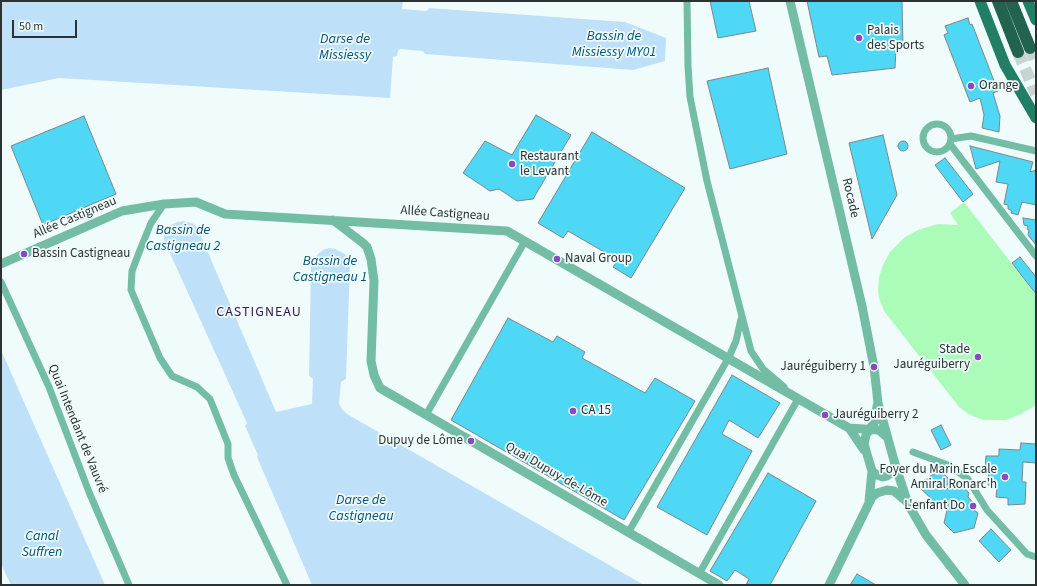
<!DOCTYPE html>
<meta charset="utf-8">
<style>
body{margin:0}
#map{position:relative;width:1037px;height:586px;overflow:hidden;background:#f0fcfc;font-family:"Source Sans 3",sans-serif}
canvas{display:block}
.frame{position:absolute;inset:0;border:2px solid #2c3131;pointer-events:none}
.scale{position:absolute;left:12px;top:20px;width:65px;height:18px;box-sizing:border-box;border:2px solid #2c3131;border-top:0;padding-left:5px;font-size:12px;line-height:14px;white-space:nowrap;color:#2c3131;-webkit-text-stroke:3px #f0fcfc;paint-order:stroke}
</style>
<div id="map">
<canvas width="1037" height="586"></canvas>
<div class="frame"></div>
<div class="scale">50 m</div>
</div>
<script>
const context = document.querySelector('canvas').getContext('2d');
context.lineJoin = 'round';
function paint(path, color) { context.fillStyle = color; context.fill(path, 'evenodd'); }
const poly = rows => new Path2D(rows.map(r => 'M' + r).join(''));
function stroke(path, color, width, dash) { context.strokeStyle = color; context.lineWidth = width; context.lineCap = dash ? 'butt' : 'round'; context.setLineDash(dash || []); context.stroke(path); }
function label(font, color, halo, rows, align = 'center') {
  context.font = font + ' "Source Sans 3",sans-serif'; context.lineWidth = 3.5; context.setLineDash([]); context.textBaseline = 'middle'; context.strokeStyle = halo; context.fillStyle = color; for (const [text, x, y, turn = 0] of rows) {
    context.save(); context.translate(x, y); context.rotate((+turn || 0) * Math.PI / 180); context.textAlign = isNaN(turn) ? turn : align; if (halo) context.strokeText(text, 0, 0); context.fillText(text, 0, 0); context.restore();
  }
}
paint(poly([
 [964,202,1036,295,1036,405,1021,414,1006,420,984,420,970,415,959,407,884,311,879,298,878,290,879,277,883,265,890,252,905,237,918,230,938,224,958,225,950,213]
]), '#abfcb8');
paint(poly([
 [1,1,403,1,402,9,427,11,429,8,625,22,666,38,665,61,633,70,425,54,423,51,400,49,398,51,397,56,393,57,390,98,59,78,1,90],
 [184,221,194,224,198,229,276,412,312,404,313,379,309,376,311,266,313,260,318,254,323,250,329,248,335,249,345,254,349,260,350,265,346,379,341,382,339,404,342,409,347,414,644,585,312,585,257,457,258,455,245,426,247,423,164,240,164,235,171,225,177,222],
 [1,350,105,585,11,585,1,564]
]), '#bee1f9');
const building = poly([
 [710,1,749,1,756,31,718,38,710,1],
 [807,1,902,1,903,47,896,48,895,68,832,75,827,56,819,57,807,1],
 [968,18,970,25,972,24,998,91,993,93,1000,116,999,132,982,128,984,115,980,98,970,102,944,35,948,33,945,26,968,18],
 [768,68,787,154,730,169,707,81,768,68],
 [536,115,571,135,533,199,517,201,499,189,490,191,463,173,485,141,512,155,536,115],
 [84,116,116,194,43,225,11,146,84,116],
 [592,132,685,188,631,278,613,267,618,260,568,231,563,238,538,223,592,132],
 [883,135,897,195,872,239,849,143,883,135],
 '898 146a5 5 0 1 1 10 0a5 5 0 1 1-10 0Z',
 [970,146,1033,162,1030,172,1036,170,1036,205,1022,202,1018,215,1011,213,1012,211,1008,209,1008,205,1004,204,1008,184,996,182,1000,161,976,169,970,146],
 [945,158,973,194,963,202,935,165,945,158],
 [1023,218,1036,220,1036,245,1028,235,1029,230,1027,229,1028,226,1024,225,1023,218],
 [1020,257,1036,277,1036,294,1012,263,1020,257],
 [508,318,553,342,557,336,585,352,582,358,645,393,655,378,695,401,624,520,451,420,508,318],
 [732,375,780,403,758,438,729,420,722,434,752,451,707,535,657,507,732,375],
 [941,425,951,445,941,450,931,430,941,425],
 [1021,443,1036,444,1036,463,1023,462,1022,482,1026,482,1025,504,1008,505,1008,498,996,497,997,486,988,485,989,469,985,469,986,456,999,456,999,449,1020,450,1021,443],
 [942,472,949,479,946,489,962,485,969,493,968,497,975,505,974,510,978,513,974,528,954,533,944,523,949,501,937,504,920,488,922,481,930,478,931,475,942,472],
 [768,473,816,501,770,585,746,585,749,579,735,570,727,581,710,571,768,473],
 [991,529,1011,550,999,562,979,541,991,529],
 [857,574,876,585,850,585,857,574]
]);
paint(building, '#4fd8f6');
stroke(building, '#7c8688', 1);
stroke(poly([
 [1030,48,1036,64],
 [1018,52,1036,94]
]), '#c9d3d3', 12, [12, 6]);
stroke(poly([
 [687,1,688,66,690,97,707,181,751,351,763,369,784,387],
 '923 138a14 14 0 1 1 28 0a14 14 0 1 1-28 0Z',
 [951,139,971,136,1036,151],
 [950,144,1036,256],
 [164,204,151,223,140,250,132,271,131,290,160,358,172,376,197,387,210,399,228,444,228,458,234,475,287,585],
 [1,282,49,387,89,492,129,585],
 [426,415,525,241],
 [913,452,948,465,968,479,987,510,1027,554,1036,557],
 [628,533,729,357,736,341,741,319],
 [699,574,798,399,793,396]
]), '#74bda5', 7);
stroke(poly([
 [790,1,862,306,874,367,878,403,895,464,908,504,926,535,965,585],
 [333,220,363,243,367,247,371,259,374,281,371,361,374,375,380,388,719,585],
 [1,264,122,211,164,204,196,202,225,214,507,231,849,428,879,430,887,437],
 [849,428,864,450],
 [872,471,877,475,883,477,887,476,891,473,895,464],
 [869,501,872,471,864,444,866,435,875,421,877,406],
 [829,585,872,497,877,493,887,490,894,491,906,501]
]), '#74bda5', 9);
stroke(poly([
 [980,1,1005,65,1036,118],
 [1028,1,1036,20]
]), '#227e65', 11);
stroke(poly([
 [998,1,1018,52],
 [1011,1,1030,48]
]), '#226350', 12);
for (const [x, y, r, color] of [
 [859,38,4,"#864bc1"],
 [971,86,4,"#864bc1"],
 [512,164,4,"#864bc1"],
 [24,254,4,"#864bc1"],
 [557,259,4,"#864bc1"],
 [978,357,4,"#864bc1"],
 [874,367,4,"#864bc1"],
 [573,411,4,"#864bc1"],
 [825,415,4,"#864bc1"],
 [471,441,4,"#864bc1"],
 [1005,477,4,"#864bc1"],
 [973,506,4,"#864bc1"]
]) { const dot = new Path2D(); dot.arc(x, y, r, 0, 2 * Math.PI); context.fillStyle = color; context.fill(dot); stroke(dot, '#f0fcfc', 1.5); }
label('13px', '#2c3131', '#f0fcfc', [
 ["Palais",867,31],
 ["des Sports",867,46],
 ["Orange",979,86],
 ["Restaurant",520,157],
 ["le Levant",520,172],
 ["Bassin Castigneau",32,254],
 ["Naval Group",565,259],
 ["Stade",970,350,"right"],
 ["Jauréguiberry",970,365,"right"],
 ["Jauréguiberry 1",866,367,"right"],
 ["CA 15",581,411],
 ["Jauréguiberry 2",833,415],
 ["Dupuy de Lôme",463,441,"right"],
 ["Foyer du Marin Escale",997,470,"right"],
 ["Amiral Ronarc'h",997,485,"right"],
 ["L'enfant Do",965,506,"right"]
], 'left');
label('13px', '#2c3131', '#f0fcfc', [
 ["Rocade",850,198,77],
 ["Allée Castigneau",445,214,4],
 ["Allée Castigneau",75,218,-23],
 ["Quai Intendant de Vauvré",77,429,68],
 ["Quai Dupuy-de-Lôme",556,475,30]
]);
label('italic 14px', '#015378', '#f0fcfc', [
 ["Bassin de",614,37],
 ["Missiessy MY01",614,53],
 ["Darse de",345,40],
 ["Missiessy",345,56],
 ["Bassin de",183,231],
 ["Castigneau 2",183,247],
 ["Bassin de",330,262],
 ["Castigneau 1",330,278],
 ["Darse de",361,501],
 ["Castigneau",361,517],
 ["Canal",42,537],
 ["Suffren",42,553]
]);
context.letterSpacing = '1px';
label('14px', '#351851', '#f0fcfc', [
 ["CASTIGNEAU",259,313]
]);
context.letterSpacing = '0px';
</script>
